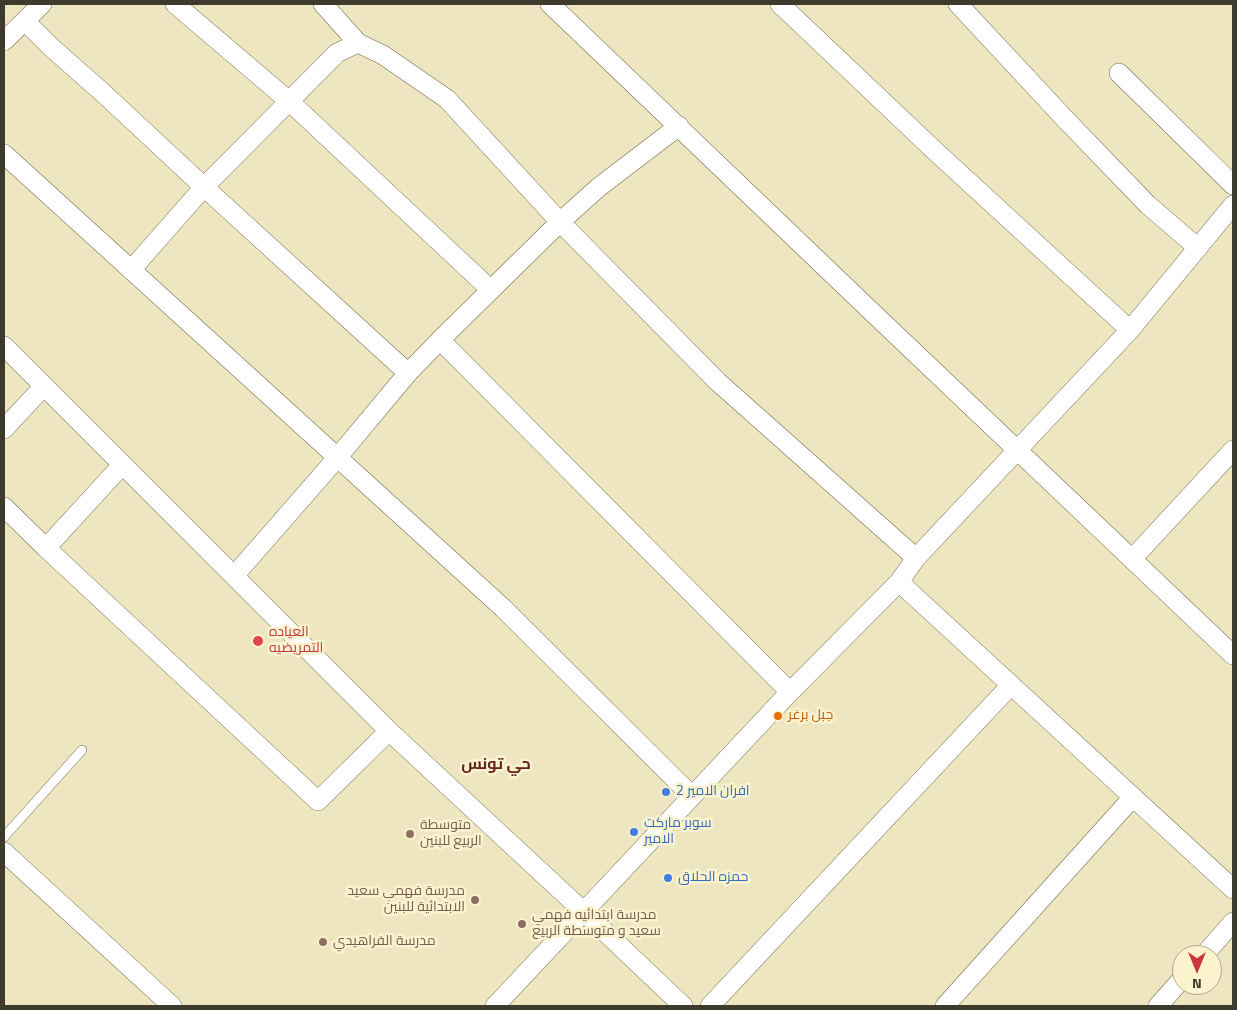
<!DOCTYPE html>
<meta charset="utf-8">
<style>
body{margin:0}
#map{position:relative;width:1237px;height:1010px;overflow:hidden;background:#ede6c1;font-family:"Titillium Web",sans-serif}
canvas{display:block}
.frame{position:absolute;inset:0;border:5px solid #3e3b2c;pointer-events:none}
.north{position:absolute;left:1172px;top:945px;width:50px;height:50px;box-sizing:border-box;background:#faf3ce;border:1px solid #afa98d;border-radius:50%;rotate:180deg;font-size:14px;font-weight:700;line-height:20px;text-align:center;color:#3e3b2c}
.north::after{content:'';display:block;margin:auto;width:18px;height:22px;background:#c8383c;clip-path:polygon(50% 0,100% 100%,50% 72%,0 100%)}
</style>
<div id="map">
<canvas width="1237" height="1010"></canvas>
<div class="frame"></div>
<div class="north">N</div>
</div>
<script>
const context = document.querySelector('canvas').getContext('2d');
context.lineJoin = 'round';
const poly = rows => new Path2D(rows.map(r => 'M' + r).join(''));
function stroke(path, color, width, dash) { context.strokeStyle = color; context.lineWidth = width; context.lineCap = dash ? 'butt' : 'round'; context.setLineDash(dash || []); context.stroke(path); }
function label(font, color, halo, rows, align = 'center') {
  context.font = font + ' "Titillium Web",Cairo,sans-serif'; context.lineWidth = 5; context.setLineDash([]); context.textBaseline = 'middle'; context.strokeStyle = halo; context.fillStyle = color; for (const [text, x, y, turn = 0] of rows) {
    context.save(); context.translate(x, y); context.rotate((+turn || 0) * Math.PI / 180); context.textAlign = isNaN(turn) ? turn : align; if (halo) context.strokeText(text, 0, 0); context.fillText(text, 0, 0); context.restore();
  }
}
const lane = poly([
 [4,837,82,750]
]);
const street = poly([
 [175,4,289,101,491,290],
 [323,4,358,43],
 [550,4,873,313,1233,655],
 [780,4,935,151,1130,330],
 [958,4,1066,120,1148,205,1198,248],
 [25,21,52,48,102,92,204,187,408,373],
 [4,41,42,4],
 [1119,73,1233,185],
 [4,154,503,608,692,796],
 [131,270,204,187,337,53,358,43,383,55,447,99,560,222,718,382,916,558],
 [440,340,790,692],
 [4,346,389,731,584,912,683,1006],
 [4,429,44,386],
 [4,507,46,548,318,801,389,731],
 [46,548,122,465],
 [1132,559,1233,450],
 [234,576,337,458,408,373,440,340,560,222,599,187,679,126],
 [899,582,1233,889],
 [4,852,172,1006],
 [1204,955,1233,922],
 [495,1006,790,692,899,582,916,558,1130,330,1233,205],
 [710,1006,1011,685],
 [945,1006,1133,797],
 [1158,1006,1182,979]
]);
stroke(lane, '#726b4a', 10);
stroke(street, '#726b4a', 20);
stroke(lane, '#fff', 9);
stroke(street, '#fff', 19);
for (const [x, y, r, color] of [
 [258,641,6,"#e0444e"],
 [778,716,5,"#e8710a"],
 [666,792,5,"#3f7fe0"],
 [634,832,5,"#3f7fe0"],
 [410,834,5,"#8d6e63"],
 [668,878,5,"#3f7fe0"],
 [475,900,5,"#8d6e63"],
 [522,924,5,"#8d6e63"],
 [323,942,5,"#8d6e63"]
]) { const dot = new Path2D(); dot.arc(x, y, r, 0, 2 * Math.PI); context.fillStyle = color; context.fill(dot); stroke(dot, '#faf3ce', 2); }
label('14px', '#be3a42', '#faf3ce', [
 ["العياده",269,633],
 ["التمريضيه",269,649]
], 'left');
label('14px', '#c56008', '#faf3ce', [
 ["جبل برغر",788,716]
], 'left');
label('14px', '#366cbe', '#faf3ce', [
 ["افران الامير 2",676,792],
 ["سوبر ماركت",644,824],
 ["الامير",644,840],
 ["حمزه الحلاق",678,878]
], 'left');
label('14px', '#785e54', '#faf3ce', [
 ["متوسطة",420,826],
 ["الربيع للبنين",420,842],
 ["مدرسة فهمي سعيد",465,892,"right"],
 ["الابتدائية للبنين",465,908,"right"],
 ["مدرسة ابتدائيه فهمي",532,916],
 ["سعيد و متوسطة الربيع",532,932],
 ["مدرسة الفراهيدي",333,942]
], 'left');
label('bold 16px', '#662121', '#faf3ce', [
 ["حي تونس",496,765]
]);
</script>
